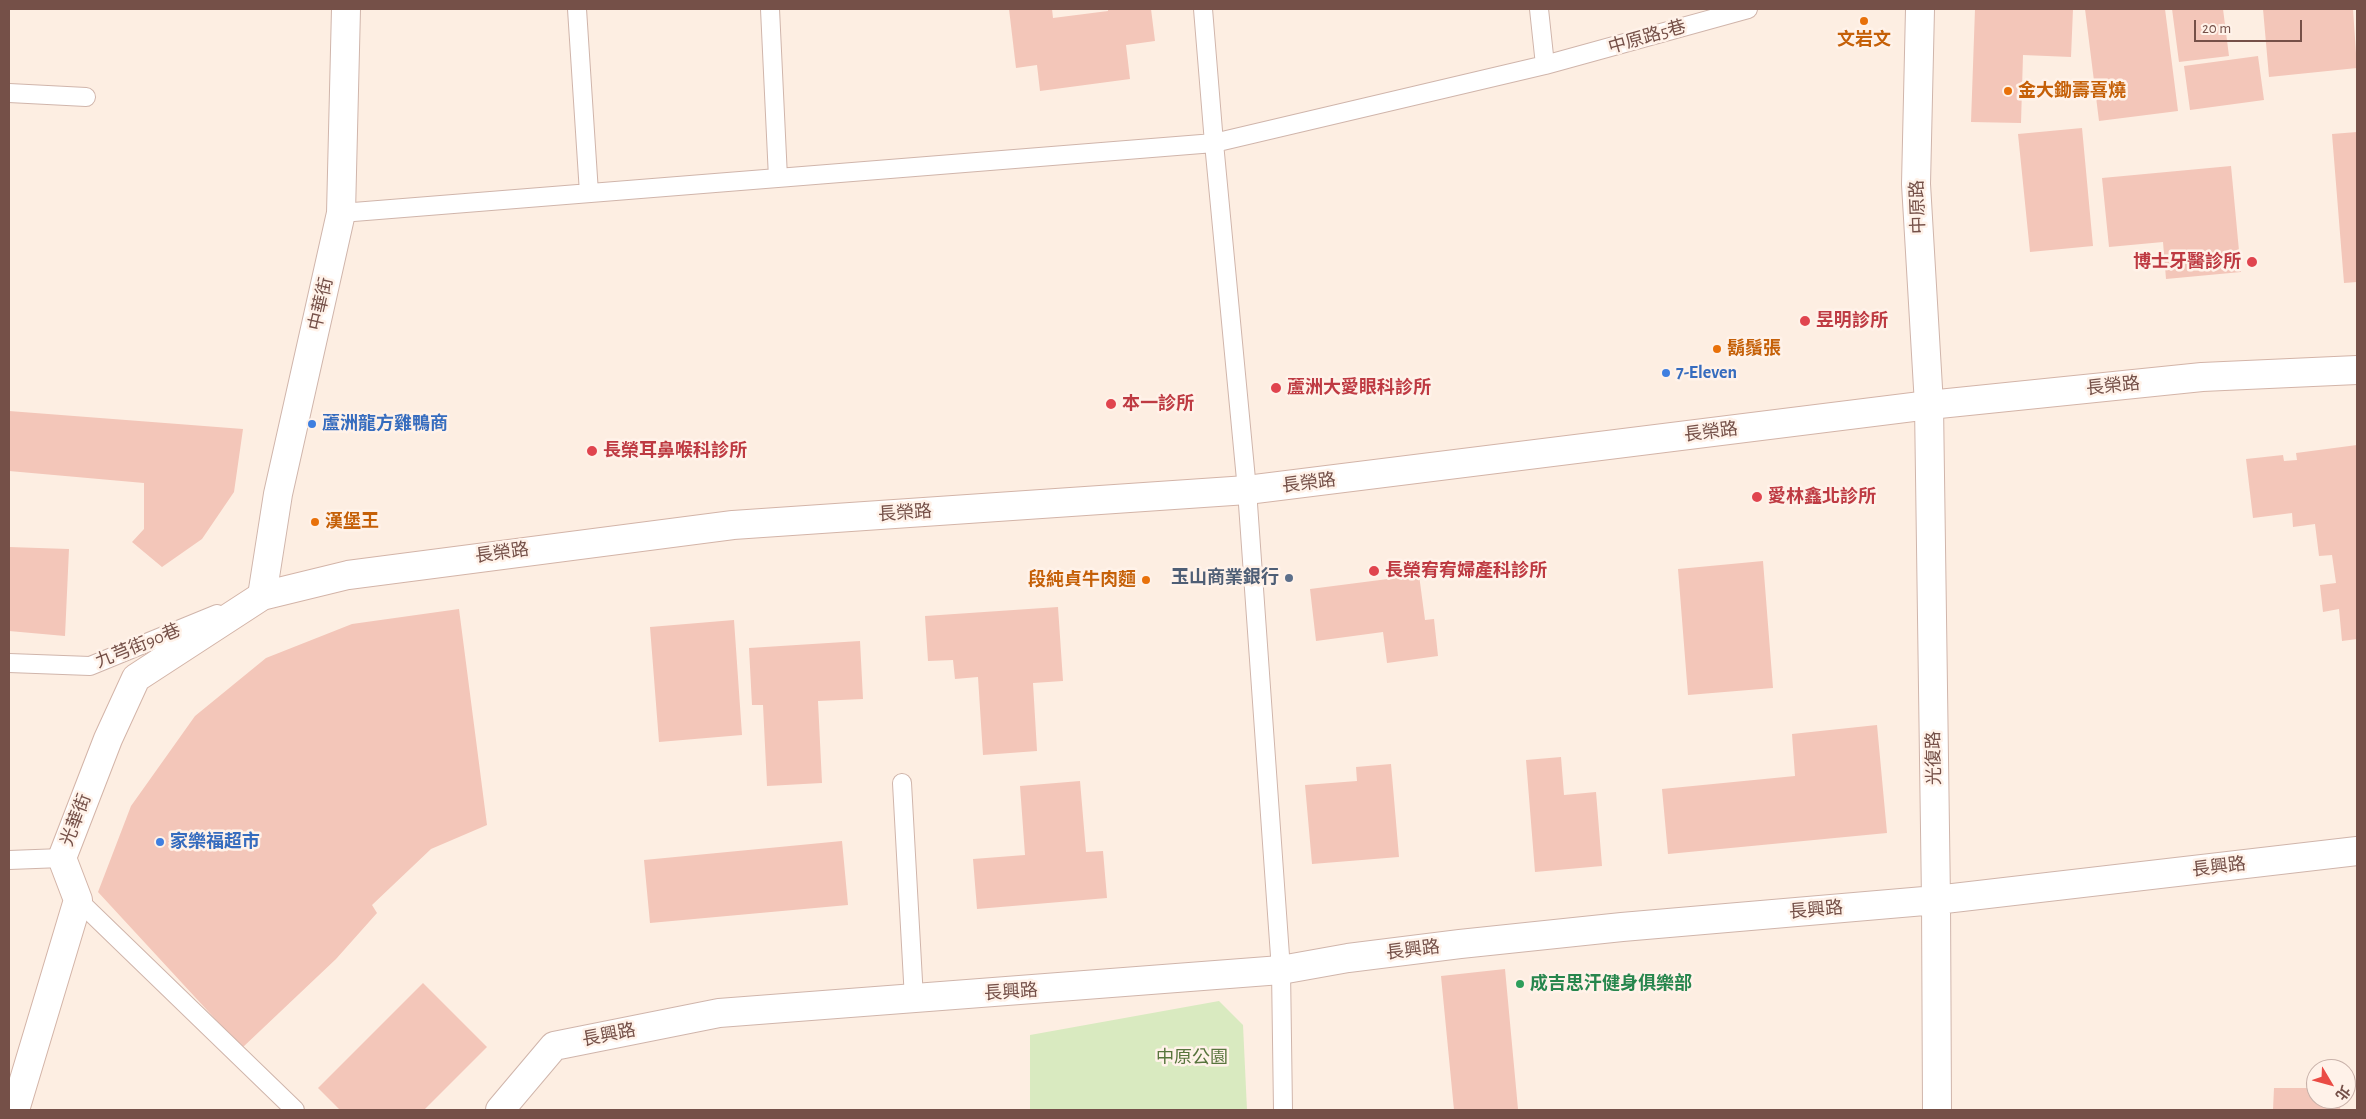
<!DOCTYPE html>
<meta charset="utf-8">
<style>
body{margin:0}
#map{position:relative;width:2366px;height:1119px;overflow:hidden;background:#fdeee2;font-family:"Alegreya Sans","Noto Sans TC",sans-serif}
canvas{display:block}
.frame{position:absolute;inset:0;border:10px solid #755048;pointer-events:none}
.north{position:absolute;left:2306px;top:1059px;width:50px;height:50px;box-sizing:border-box;background:#fff2e9;border:1px solid #c8b1a9;border-radius:50%;rotate:127deg;font-size:14px;font-weight:700;line-height:20px;text-align:center;color:#755048}
.north::after{content:'';display:block;margin:auto;width:18px;height:22px;background:#ea4b44;clip-path:polygon(50% 0,100% 100%,50% 72%,0 100%)}
.scale{position:absolute;left:2194px;top:20px;width:108px;height:22px;box-sizing:border-box;border:2px solid #755048;border-top:0;padding-left:6px;font-size:15px;line-height:18px;white-space:nowrap;color:#755048;-webkit-text-stroke:4px #fff2e9;paint-order:stroke}
</style>
<div id="map">
<canvas width="2366" height="1119"></canvas>
<div class="frame"></div>
<div class="north">北</div>
<div class="scale">20 m</div>
</div>
<script>
const context = document.querySelector('canvas').getContext('2d');
context.lineJoin = 'round';
function paint(path, color) { context.fillStyle = color; context.fill(path, 'evenodd'); }
const poly = rows => new Path2D(rows.map(r => 'M' + r).join(''));
function stroke(path, color, width, dash) { context.strokeStyle = color; context.lineWidth = width; context.lineCap = dash ? 'butt' : 'round'; context.setLineDash(dash || []); context.stroke(path); }
function label(font, color, halo, rows, align = 'center') {
  context.font = font + ' "Alegreya Sans","Noto Sans TC",sans-serif'; context.lineWidth = 5; context.setLineDash([]); context.textBaseline = 'middle'; context.strokeStyle = halo; context.fillStyle = color; for (const [text, x, y, turn = 0] of rows) {
    context.save(); context.translate(x, y); context.rotate((+turn || 0) * Math.PI / 180); context.textAlign = isNaN(turn) ? turn : align; if (halo) context.strokeText(text, 0, 0); context.fillText(text, 0, 0); context.restore();
  }
}
paint(poly([
 [1219,1001,1243,1025,1247,1110,1030,1110,1030,1035]
]), '#d9eac0');
paint(poly([
 [1009,9,1052,9,1053,18,1108,11,1108,9,1151,9,1155,41,1126,45,1130,79,1040,91,1037,65,1016,68],
 [1975,9,2073,9,2071,57,2023,55,2021,123,1971,122],
 [2085,9,2165,9,2178,111,2099,121],
 [2172,9,2223,9,2229,56,2179,62],
 [2263,9,2353,9,2357,68,2269,77],
 [2258,56,2264,100,2190,110,2184,66],
 [2082,128,2093,246,2030,252,2018,134],
 [2357,132,2357,282,2344,283,2332,134],
 [2231,166,2241,272,2166,279,2163,242,2109,247,2102,178],
 [9,411,243,429,234,492,202,539,162,567,132,542,144,529,144,483,9,471],
 [2357,445,2357,639,2342,641,2339,609,2323,612,2320,585,2336,583,2332,555,2319,556,2315,524,2293,527,2292,513,2253,518,2246,459,2283,455,2284,461,2297,460,2296,453],
 [9,547,69,549,65,636,9,631],
 [1763,561,1773,688,1688,695,1678,569],
 [1419,575,1425,620,1434,619,1438,656,1387,663,1383,632,1316,641,1310,589],
 [1058,607,1063,681,1033,683,1037,751,983,755,978,677,955,679,953,660,928,661,925,616],
 [459,609,487,825,431,849,372,905,377,913,336,959,242,1048,98,892,131,806,195,716,266,658,352,624],
 [734,620,742,735,659,742,650,627],
 [860,641,863,699,818,701,822,783,767,786,763,705,752,705,749,648],
 [1877,725,1887,833,1668,854,1662,789,1795,776,1792,734],
 [1561,757,1564,795,1596,792,1602,866,1535,872,1526,760],
 [1391,764,1399,857,1312,864,1305,785,1357,781,1356,767],
 [1080,781,1086,852,1103,851,1107,898,977,909,973,859,1025,855,1020,786],
 [842,841,848,905,650,923,644,860],
 [1505,969,1518,1109,1454,1110,1441,976],
 [423,983,487,1047,424,1110,340,1110,318,1088],
 [2274,1088,2316,1088,2316,1099,2341,1099,2340,1110,2273,1110]
]), '#f3c6b9');
const lane = poly([
 [577,9,589,193],
 [770,9,778,178],
 [1203,9,1214,143,1247,490,1281,970,1283,1110],
 [1539,9,1545,65],
 [9,93,86,97],
 [341,213,1214,143,1545,65,1748,9],
 [9,663,90,666,217,614],
 [902,783,914,999],
 [9,860,62,858],
 [78,900,295,1110]
]);
const street = poly([
 [1920,9,1916,184,1929,405,1936,900,1937,1110],
 [262,596,278,494,341,213,346,9],
 [500,1110,554,1046,719,1013,1281,970,1348,958,1460,944,1622,927,1936,900,2357,851]
]);
const secondary = poly([
 [15,1110,78,900,62,858,108,739,136,678,262,596,348,575,733,525,1247,490,1929,405,2202,377,2357,370]
]);
stroke(lane, '#d0b5ab', 20);
stroke(street, '#d0b5ab', 30);
stroke(secondary, '#d3b4a8', 30);
stroke(lane, '#fff', 18);
stroke(street, '#fff', 28);
stroke(secondary, '#fff', 28);
for (const [x, y, r, color] of [
 [1864,21,5,"#e8710a"],
 [2008,91,5,"#e8710a"],
 [2252,262,6,"#e0444e"],
 [1805,321,6,"#e0444e"],
 [1717,349,5,"#e8710a"],
 [1666,373,5,"#3f7fe0"],
 [1276,388,6,"#e0444e"],
 [1111,404,6,"#e0444e"],
 [312,424,5,"#3f7fe0"],
 [592,451,6,"#e0444e"],
 [1757,497,6,"#e0444e"],
 [315,522,5,"#e8710a"],
 [1374,571,6,"#e0444e"],
 [1289,578,5,"#5c6f8a"],
 [1146,580,5,"#e8710a"],
 [160,842,5,"#3f7fe0"],
 [1520,984,5,"#2e9e5b"]
]) { const dot = new Path2D(); dot.arc(x, y, r, 0, 2 * Math.PI); context.fillStyle = color; context.fill(dot); stroke(dot, '#fff2e9', 2); }
label('18px', '#755048', '#fff2e9', [
 ["中原路5巷",1647,37,-16],
 ["中原路",1918,207,-92],
 ["中華街",321,304,-77],
 ["長榮路",2113,386,-6],
 ["長榮路",1711,432,-7],
 ["長榮路",1309,483,-7],
 ["長榮路",905,513,-4],
 ["長榮路",502,553,-8],
 ["九芎街90巷",138,646,-22],
 ["光復路",1934,758,-91],
 ["光華街",76,820,-69],
 ["長興路",2219,867,-7],
 ["長興路",1816,910,-5],
 ["長興路",1413,950,-7],
 ["長興路",1011,992,-4],
 ["長興路",609,1035,-11]
]);
label('bold 18px', '#c56008', '#fff2e9', [
 ["文岩文",1864,40,"center"],
 ["金大鋤壽喜燒",2018,91],
 ["鬍鬚張",1727,349],
 ["漢堡王",325,522],
 ["段純貞牛肉麵",1136,580,"right"]
], 'left');
label('bold 18px', '#be3a42', '#fff2e9', [
 ["博士牙醫診所",2241,262,"right"],
 ["昱明診所",1816,321],
 ["蘆洲大愛眼科診所",1287,388],
 ["本一診所",1122,404],
 ["長榮耳鼻喉科診所",603,451],
 ["愛林鑫北診所",1768,497],
 ["長榮宥宥婦產科診所",1385,571]
], 'left');
label('bold 18px', '#366cbe', '#fff2e9', [
 ["7-Eleven",1676,373],
 ["蘆洲龍方雞鴨商",322,424],
 ["家樂福超市",170,842]
], 'left');
label('bold 18px', '#4e5e75', '#fff2e9', [
 ["玉山商業銀行",1279,578]
], 'right');
label('bold 18px', '#27864d', '#fff2e9', [
 ["成吉思汗健身俱樂部",1530,984]
], 'left');
label('18px', '#58753d', '#fff2e9', [
 ["中原公園",1192,1058]
]);
</script>
